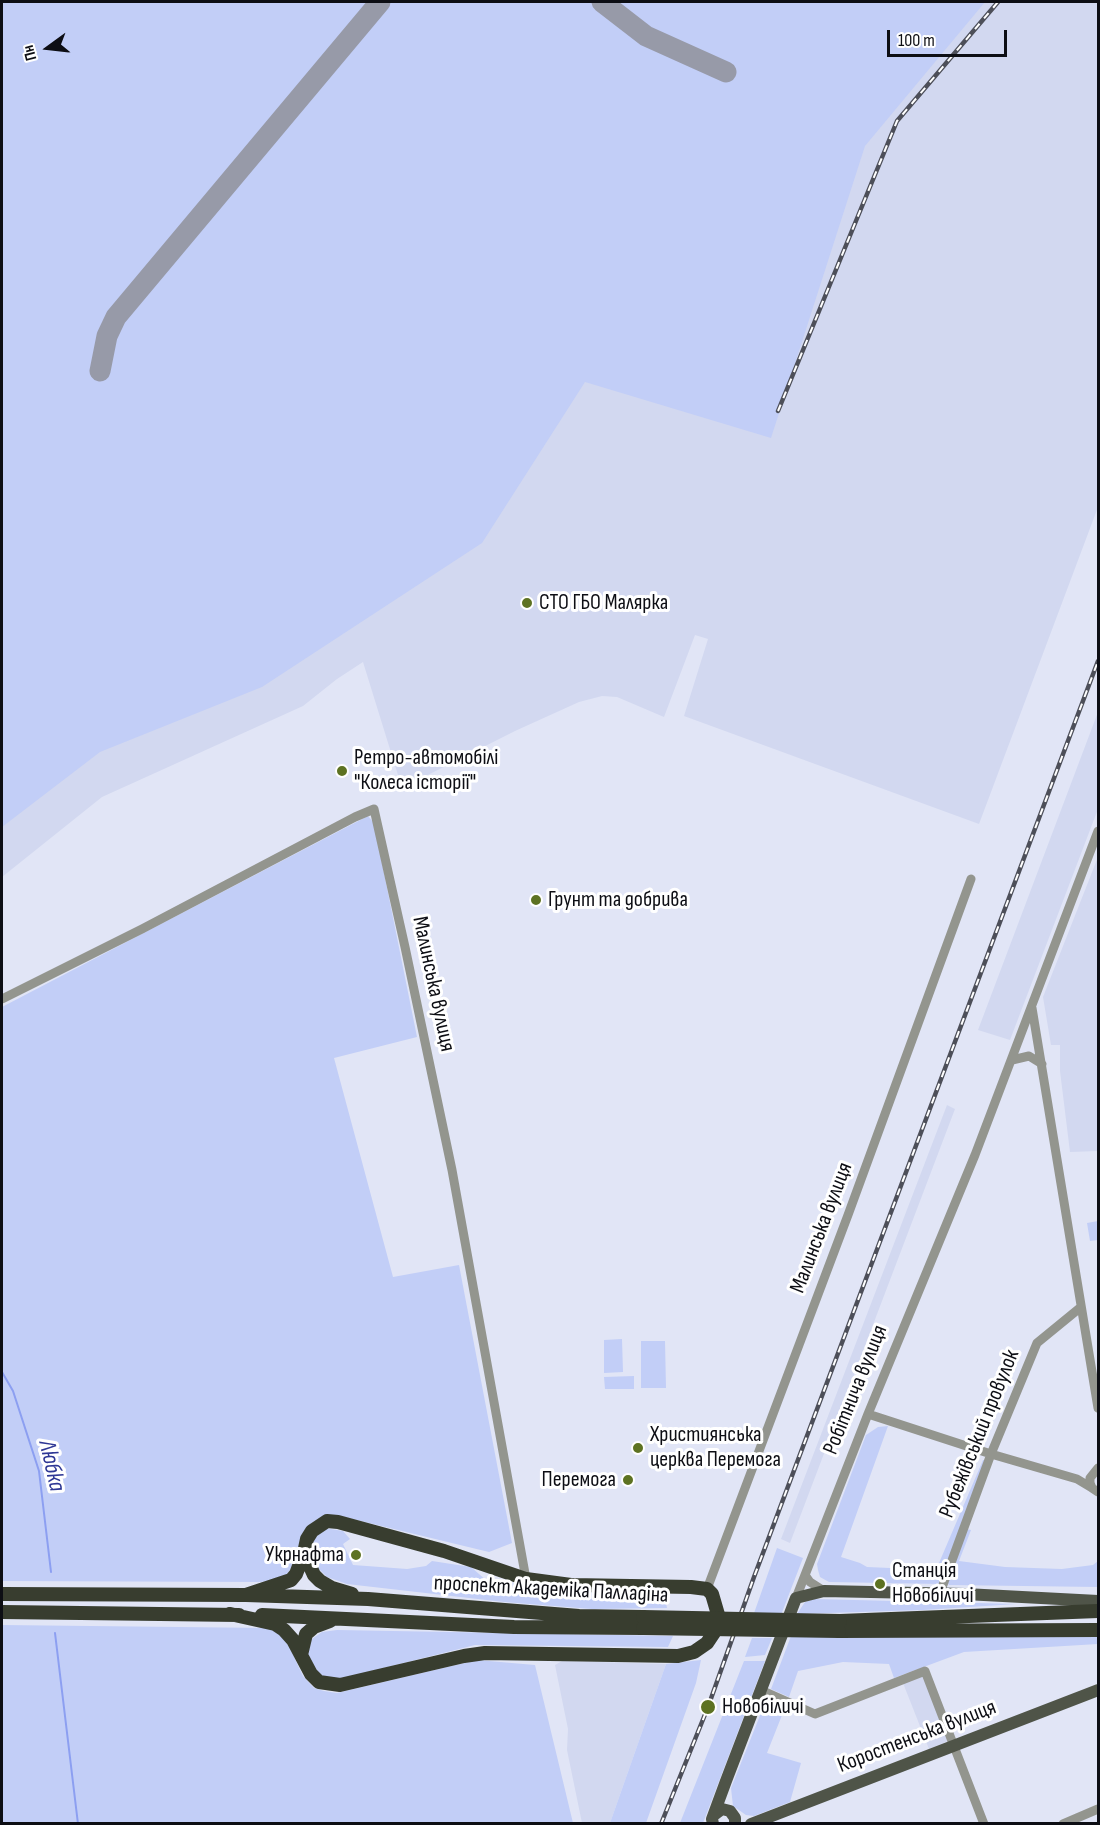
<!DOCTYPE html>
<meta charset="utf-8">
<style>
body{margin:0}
#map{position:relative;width:1100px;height:1825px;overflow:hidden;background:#e1e5f6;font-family:"Sofia Sans Condensed",sans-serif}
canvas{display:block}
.frame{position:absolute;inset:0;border:3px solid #0d0e14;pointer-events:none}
.north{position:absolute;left:18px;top:18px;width:60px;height:60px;-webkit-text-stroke:4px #fff;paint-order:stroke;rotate:255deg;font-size:16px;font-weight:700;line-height:24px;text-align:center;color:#0d0e14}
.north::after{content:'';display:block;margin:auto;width:21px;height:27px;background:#0d0e14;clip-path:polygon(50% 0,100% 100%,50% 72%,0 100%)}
.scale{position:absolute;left:887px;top:30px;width:120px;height:27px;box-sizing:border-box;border:3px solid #0d0e14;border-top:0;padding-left:8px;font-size:18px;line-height:21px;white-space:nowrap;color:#0d0e14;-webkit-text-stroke:4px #fff;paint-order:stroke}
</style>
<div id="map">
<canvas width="1100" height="1825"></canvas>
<div class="frame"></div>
<div class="north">Пн</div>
<div class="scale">100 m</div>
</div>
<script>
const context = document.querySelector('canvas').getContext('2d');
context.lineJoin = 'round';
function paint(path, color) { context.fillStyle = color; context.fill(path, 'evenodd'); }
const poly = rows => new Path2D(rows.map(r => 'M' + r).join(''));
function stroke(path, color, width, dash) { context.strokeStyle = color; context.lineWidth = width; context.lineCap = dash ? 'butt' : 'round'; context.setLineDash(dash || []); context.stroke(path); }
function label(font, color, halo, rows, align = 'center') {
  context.font = font + ' "Sofia Sans Condensed",sans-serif'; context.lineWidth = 6; context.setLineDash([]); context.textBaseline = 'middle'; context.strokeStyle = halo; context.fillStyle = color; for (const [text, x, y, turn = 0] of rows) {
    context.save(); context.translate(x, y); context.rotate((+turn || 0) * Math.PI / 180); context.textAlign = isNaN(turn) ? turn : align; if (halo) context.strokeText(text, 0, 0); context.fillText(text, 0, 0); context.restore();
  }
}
paint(poly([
 [2,2,1098,2,1098,507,979,824,684,716,708,639,695,635,664,717,617,697,602,696,579,702,515,731,402,788,363,662,337,679,303,706,102,797,2,877],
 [1098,712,1098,809,1010,1040,978,1030],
 [1098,857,1098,1151,1070,1152,1060,1071,1060,1045,1051,1045,1043,997],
 [947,1105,955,1109,790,1543,781,1539],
 [562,1661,666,1664,610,1823,582,1823,567,1750,568,1729,555,1665],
 [923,1674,948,1741,929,1749,903,1683]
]), '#d2d8f0');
paint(poly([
 [2,2,985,2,865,146,771,438,585,382,482,543,262,687,100,752,2,827],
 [368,816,374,823,417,1037,334,1058,393,1277,459,1265,512,1543,489,1552,340,1516,313,1522,304,1531,295,1562,287,1574,277,1580,260,1582,2,1581,2,1007],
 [1098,1221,1098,1240,1090,1241,1087,1223],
 [622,1339,623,1372,604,1373,604,1340],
 [641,1341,665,1341,666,1388,641,1388],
 [634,1376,634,1389,605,1389,604,1377],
 [888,1426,841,1557,860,1563,867,1567,936,1570,983,1460,985,1460,940,1584,829,1582,820,1577,818,1570,817,1564,866,1435,878,1427],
 [325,1528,343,1531,350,1539,343,1544,353,1565,407,1569,426,1566,432,1561,471,1567,487,1581,665,1597,667,1608,592,1609,504,1602,347,1584,327,1577,316,1566,311,1556,311,1544,317,1531],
 [966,1529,971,1530,959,1561,1005,1567,1062,1569,1093,1565,1098,1561,1098,1587,949,1585,947,1582],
 [777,1548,803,1558,781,1615,753,1616],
 [814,1599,1016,1604,923,1610,797,1614,805,1602],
 [2,1625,268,1628,280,1632,290,1642,295,1659,303,1676,314,1688,324,1691,337,1693,477,1660,535,1665,573,1823,2,1824],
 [337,1630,673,1636,668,1647,475,1645,340,1679,321,1678,306,1655,309,1641,322,1632],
 [791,1636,1098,1637,1098,1644,964,1652,894,1678,889,1664,843,1662,798,1671,789,1697,771,1689],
 [752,1638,772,1638,765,1655,745,1657],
 [701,1660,696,1683,646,1823,610,1823,666,1664],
 [744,1661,765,1661,703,1823,680,1823],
 [767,1698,786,1705,767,1753,801,1763,790,1802,754,1816,746,1815,733,1806,731,1788]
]), '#c2cef7');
stroke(poly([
 [2,1372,13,1391,39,1471,51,1572],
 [55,1633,78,1824]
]), '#8c9ff1', 2);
stroke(poly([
 [602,2,646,36,726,72],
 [100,371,107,336,116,317,380,2]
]), '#979aa8', 21);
stroke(poly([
 [2,999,142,929,355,817,374,809,405,947,452,1170,526,1579],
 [1032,1008,1098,1408],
 [1012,1060,1029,1056,1042,1064],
 [868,1414,991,1454,1077,1479,1092,1488],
 [1098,1468,1090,1478,1090,1483,1092,1488,1098,1492],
 [805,1575,810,1582,824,1591],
 [707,1589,848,1215,971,879],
 [940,1593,991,1454,1037,1343,1081,1307],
 [796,1598,868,1414,975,1155,1098,831],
 [761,1690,815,1714,925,1671,984,1824],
 [1063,1824,1098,1809]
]), '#93958e', 9);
stroke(poly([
 [714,1815,722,1809,730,1811,735,1818,735,1824],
 [713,1824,712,1819,726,1781,796,1598,824,1591,965,1594,1098,1601],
 [751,1824,1098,1690]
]), '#4f5448', 12);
stroke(poly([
 [304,1553,314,1575,320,1581,332,1588,352,1594],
 [2,1594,246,1595,368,1599,579,1616,643,1617],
 [2,1612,239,1615],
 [230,1614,275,1624,284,1630,293,1640,311,1674,319,1682,340,1685,464,1656,485,1653,678,1656,694,1652,707,1643,715,1631,719,1618,712,1594,707,1589,691,1587,571,1585,526,1579,444,1551,338,1522,327,1521,312,1531,307,1539,304,1553,296,1574,291,1580,246,1595],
 [262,1615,514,1627,643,1628],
 [840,1621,1098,1611],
 [839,1631,1098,1630],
 [301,1655,306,1634,314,1627,330,1621]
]), '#383d2f', 14);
const rail = poly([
 [778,411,897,121,998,2],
 [661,1824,708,1707,754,1577,1098,661]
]);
stroke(rail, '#4d4f59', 4.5);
stroke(rail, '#fff', 2, [7]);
stroke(poly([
 [643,1617,840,1621],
 [643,1628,839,1631]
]), '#383d2f', 14);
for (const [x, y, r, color] of [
 [527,603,6,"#5d7222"],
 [342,771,6,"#5d7222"],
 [536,900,6,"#5d7222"],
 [638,1448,6,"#5d7222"],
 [628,1480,6,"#5d7222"],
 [356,1555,6,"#5d7222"],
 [880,1584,6,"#5d7222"],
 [708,1707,8,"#5d7222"]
]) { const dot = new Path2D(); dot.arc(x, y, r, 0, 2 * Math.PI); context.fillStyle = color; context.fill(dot); stroke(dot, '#fff', 2); }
label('22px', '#0d0e14', '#fff', [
 ["СТО ГБО Малярка",539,603],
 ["Ретро-автомобілі",354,758],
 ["\"Колеса історії\"",354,783],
 ["Грунт та добрива",548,900],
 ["Християнська",650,1435],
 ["церква Перемога",650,1460],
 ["Перемога",616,1480,"right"],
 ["Укрнафта",344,1555,"right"],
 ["Станція",892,1571],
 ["Новобіличі",892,1596],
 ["Новобіличі",722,1707]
], 'left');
label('22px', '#0d0e14', '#fff', [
 ["Малинська вулиця",433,984,78],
 ["Малинська вулиця",822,1228,-69],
 ["Робітнича вулиця",856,1390,-68],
 ["Рубежівський провулок",980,1434,-68],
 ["проспект Академіка Палладіна",551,1590,3],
 ["Коростенська вулиця",917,1737,-21]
]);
label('italic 24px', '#2e3795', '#fff', [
 ["Любка",51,1466,77]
]);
</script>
